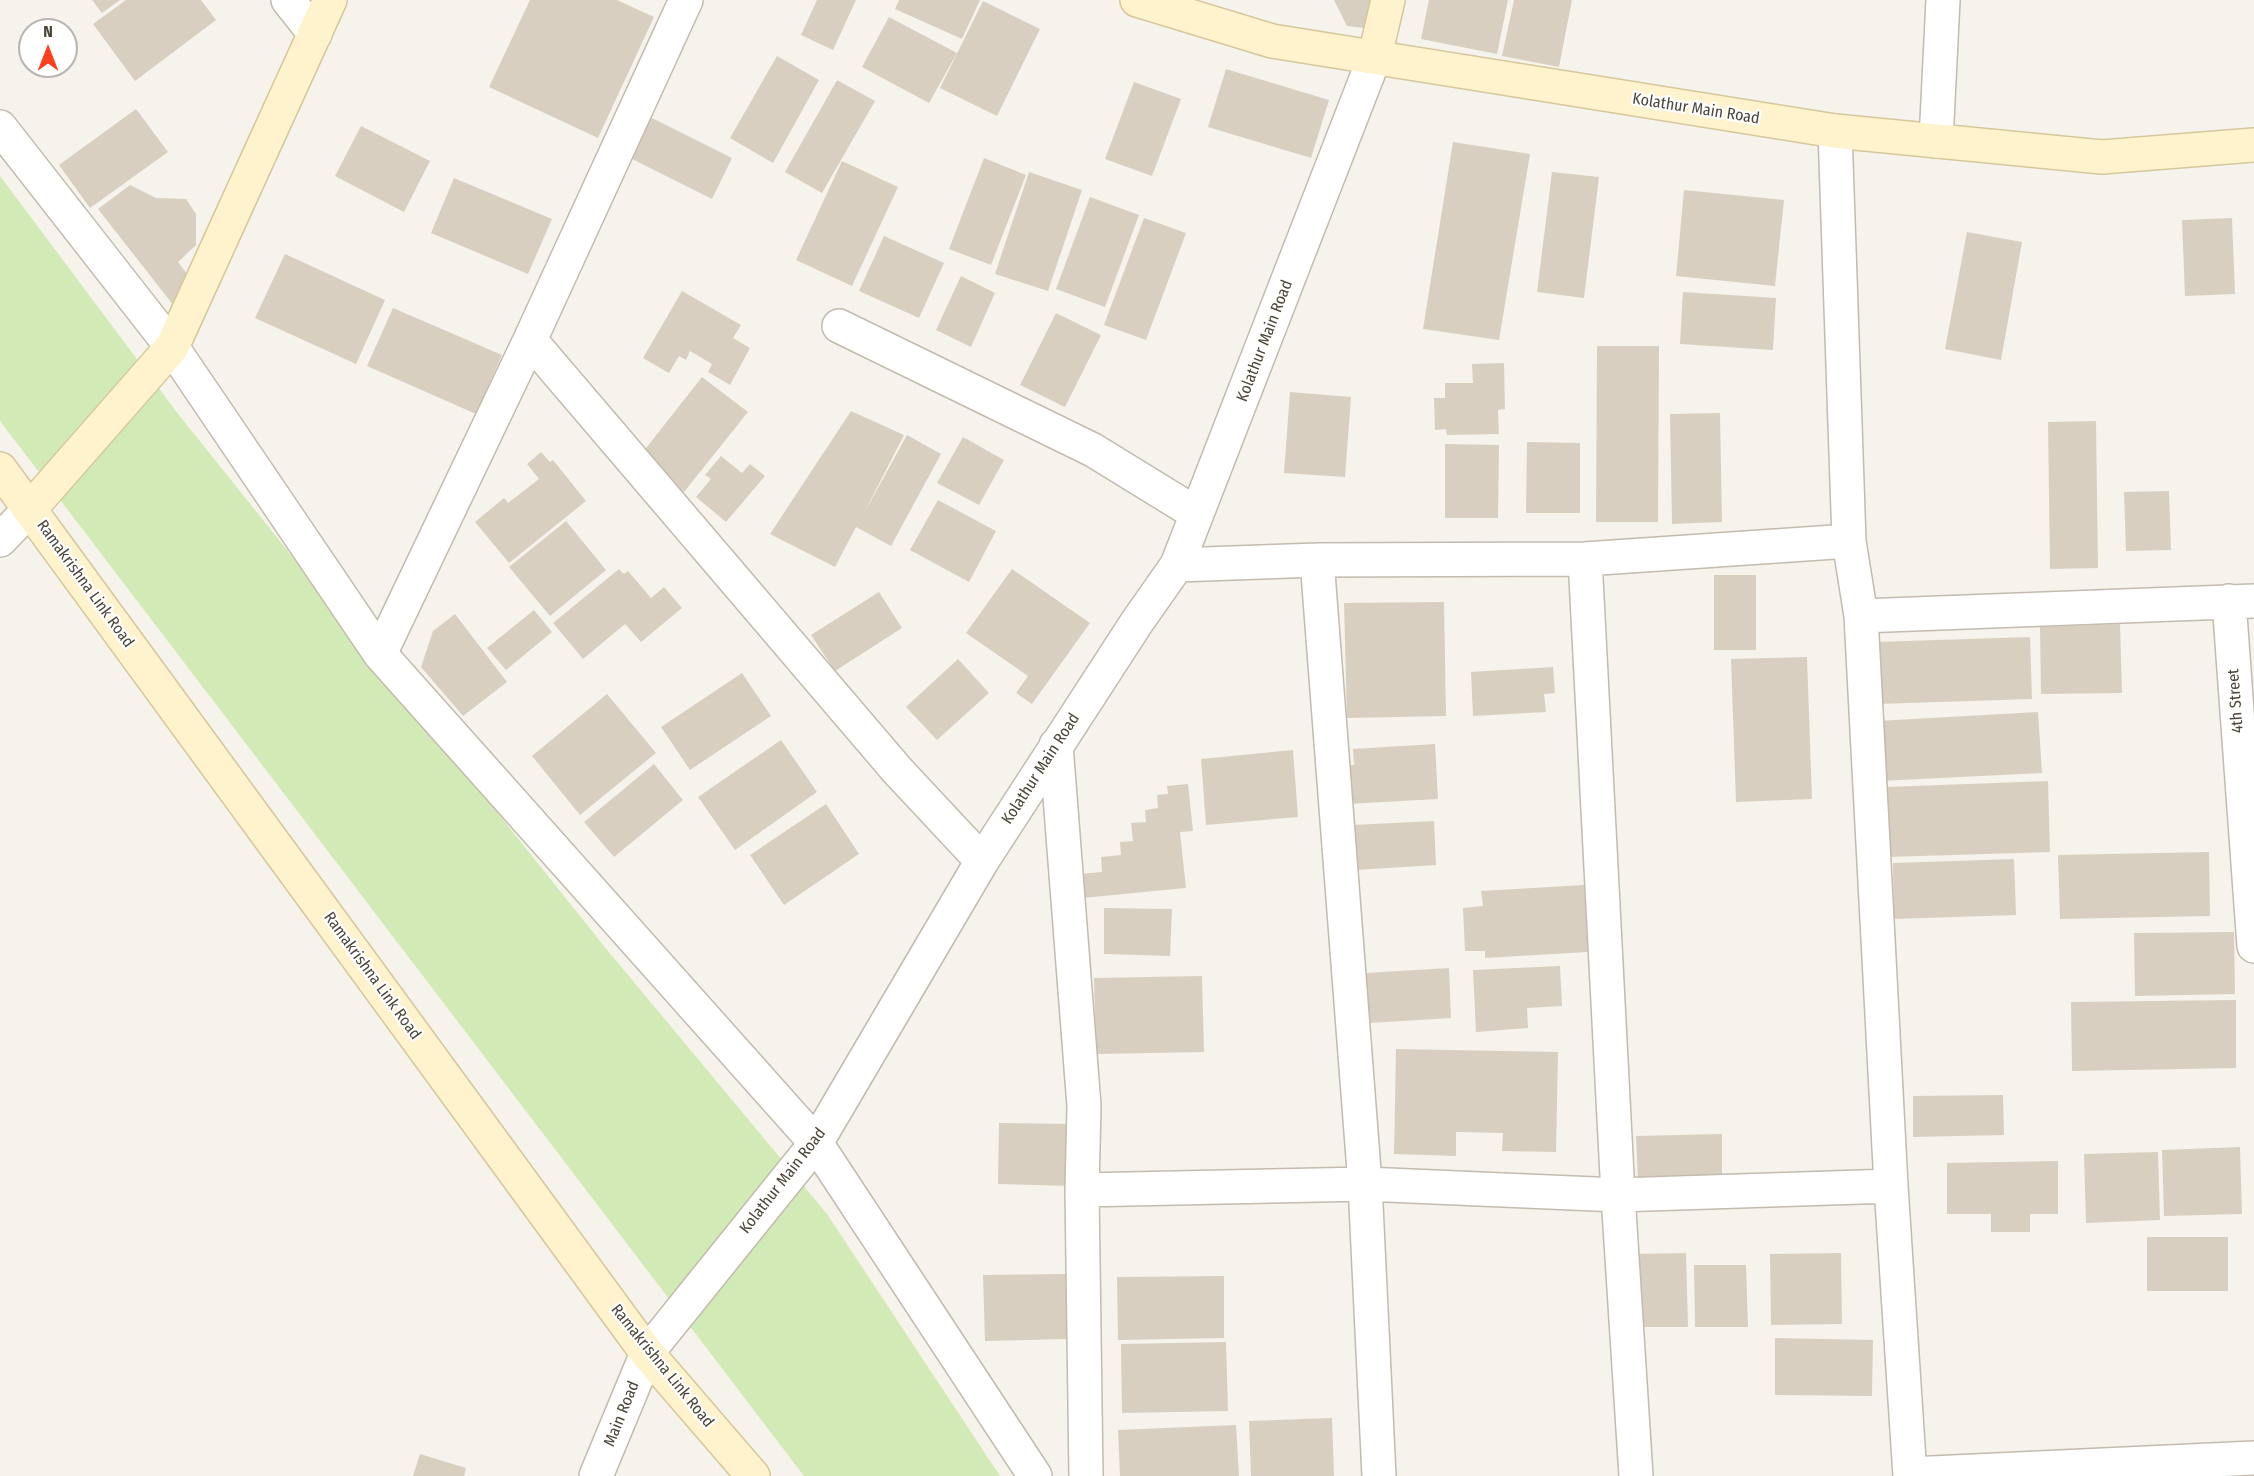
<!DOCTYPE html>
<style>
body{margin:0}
#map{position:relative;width:2254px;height:1476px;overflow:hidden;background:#f6f3ec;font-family:"Fira Sans Condensed",sans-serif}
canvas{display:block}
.north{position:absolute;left:18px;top:18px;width:60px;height:60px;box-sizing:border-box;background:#fff;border:2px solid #b7b4b0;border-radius:50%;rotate:0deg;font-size:16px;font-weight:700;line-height:24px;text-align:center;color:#4b4439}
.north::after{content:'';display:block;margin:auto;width:21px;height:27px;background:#fc3f1d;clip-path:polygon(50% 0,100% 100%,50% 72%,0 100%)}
</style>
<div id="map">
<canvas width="2254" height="1476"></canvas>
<div class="north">N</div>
</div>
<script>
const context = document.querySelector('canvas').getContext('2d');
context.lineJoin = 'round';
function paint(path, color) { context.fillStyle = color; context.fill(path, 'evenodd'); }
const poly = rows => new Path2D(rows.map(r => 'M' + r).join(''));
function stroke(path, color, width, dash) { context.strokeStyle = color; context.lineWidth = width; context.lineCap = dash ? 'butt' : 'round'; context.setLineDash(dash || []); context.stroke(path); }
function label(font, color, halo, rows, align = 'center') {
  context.font = font + ' "Fira Sans Condensed",sans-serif'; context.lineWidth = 4.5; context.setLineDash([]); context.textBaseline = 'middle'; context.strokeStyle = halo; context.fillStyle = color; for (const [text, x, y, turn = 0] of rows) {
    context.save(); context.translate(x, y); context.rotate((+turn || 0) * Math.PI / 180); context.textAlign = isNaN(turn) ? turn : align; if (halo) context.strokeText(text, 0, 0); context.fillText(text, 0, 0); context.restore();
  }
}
paint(poly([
 [0,176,175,410,608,951,827,1214,1000,1476,804,1476,0,421]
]), '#d2eab5');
paint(poly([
 [92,0,120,0,102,13],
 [126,0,201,0,216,20,135,81,93,24],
 [530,0,617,0,654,17,598,138,489,87],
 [817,0,856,0,833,50,801,35],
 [899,0,980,0,962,39,895,9],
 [1334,0,1376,0,1373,29,1347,26],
 [1429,0,1508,0,1497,54,1421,39],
 [1514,0,1572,0,1559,67,1502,56],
 [983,1,1040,29,997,116,940,88],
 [889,17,957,53,929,103,862,67],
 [777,56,819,80,773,163,730,138],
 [1226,69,1329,100,1311,158,1208,127],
 [837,80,875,101,822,193,785,172],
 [1134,82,1181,99,1152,176,1105,159],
 [136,109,168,152,90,208,59,165],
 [648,116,732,158,712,199,628,157],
 [361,126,430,161,404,212,335,176],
 [1453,142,1530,154,1499,340,1423,329],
 [984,158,1026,175,991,265,949,249],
 [842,161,898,187,852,286,796,260],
 [1029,172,1082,190,1048,291,995,274],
 [1552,172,1599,177,1584,298,1537,292],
 [454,178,552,219,528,274,431,233],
 [130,185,156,198,186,199,196,214,196,245,178,262,187,274,174,306,98,209],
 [1684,190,1784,200,1775,286,1676,276],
 [1090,197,1139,215,1105,307,1056,289],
 [1144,218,1186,233,1146,340,1104,325],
 [2232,218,2235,294,2185,296,2182,220],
 [1967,232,2022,242,2001,360,1945,349],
 [884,236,944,263,919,318,859,291],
 [285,254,385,300,356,364,255,318],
 [961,276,995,293,971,347,936,330],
 [682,291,741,325,733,338,750,348,730,385,708,372,712,364,690,351,686,360,679,356,669,373,643,358],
 [1683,292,1776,298,1773,350,1680,344],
 [393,308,502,355,476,414,367,366],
 [1056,313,1101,335,1065,407,1020,385],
 [1597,346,1659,346,1658,522,1596,522],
 [1504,363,1505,409,1498,410,1499,434,1447,435,1446,429,1435,430,1434,398,1445,398,1445,383,1473,383,1472,364],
 [702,377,748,412,684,492,639,457],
 [1290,392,1351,397,1345,477,1284,473],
 [851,411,904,435,863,515,907,435,941,454,891,546,856,527,835,567,770,534],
 [1720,413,1722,522,1672,524,1670,414],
 [2096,421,2098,568,2050,569,2048,422],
 [963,437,1004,460,979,505,937,483],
 [1527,442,1580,443,1580,513,1526,513],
 [1445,444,1499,445,1498,518,1445,518],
 [541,452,550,462,553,460,586,501,509,563,475,522,504,498,508,503,539,479,527,464],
 [721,456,742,473,750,464,765,476,726,522,696,497,711,479,705,475],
 [2169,491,2171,550,2126,551,2124,492],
 [938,500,996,531,969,582,910,550],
 [566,521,606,570,550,616,509,567],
 [619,569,624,574,628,571,651,598,664,587,682,608,641,642,625,624,583,659,553,623],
 [1012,569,1090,623,1032,704,1016,693,1028,676,966,633],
 [1714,575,1756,575,1756,650,1714,650],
 [879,592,902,628,835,671,811,635],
 [1444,602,1446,716,1347,718,1344,603],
 [534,610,552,632,506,670,487,648],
 [455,614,507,682,463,716,421,667,433,631],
 [2120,624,2122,693,2041,694,2040,627],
 [2030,637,2032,699,1877,704,1875,642],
 [1807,657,1812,799,1736,802,1731,659],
 [958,659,989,693,937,740,906,707],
 [1553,667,1555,693,1544,694,1546,712,1473,716,1471,672],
 [742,673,771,716,690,770,661,727],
 [607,694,656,753,580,815,532,756],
 [2038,712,2042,773,1880,781,1877,721],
 [781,740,817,792,735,850,698,797],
 [1435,744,1438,799,1347,804,1345,765,1354,765,1353,749],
 [1293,750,1298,817,1206,825,1201,759],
 [654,764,683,800,614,857,584,822],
 [2048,781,2050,852,1888,857,1886,787],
 [1188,784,1193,831,1180,832,1186,888,1082,898,1080,874,1102,872,1101,857,1121,855,1120,842,1133,841,1131,823,1146,822,1145,810,1158,808,1157,795,1168,794,1167,786],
 [826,804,859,854,784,905,750,855],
 [1434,821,1436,865,1356,870,1353,825],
 [2209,852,2210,916,2060,919,2058,855],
 [2014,859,2016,915,1894,919,1893,863],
 [1584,885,1588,952,1485,958,1485,951,1465,951,1463,908,1483,906,1481,891],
 [1104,908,1172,909,1170,956,1104,954],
 [2234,932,2235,994,2135,996,2134,933],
 [1560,966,1562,1006,1527,1008,1528,1028,1476,1032,1473,970],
 [1449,968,1451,1018,1369,1023,1366,973],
 [1202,976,1204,1052,1096,1054,1094,978],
 [2236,1000,2236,1068,2072,1071,2071,1002],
 [1396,1049,1558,1052,1556,1152,1502,1151,1503,1133,1456,1132,1456,1156,1394,1154],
 [2003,1095,2004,1135,1913,1137,1913,1096],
 [999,1123,1073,1124,1072,1186,998,1184],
 [1722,1134,1722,1179,1638,1180,1636,1136],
 [2240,1147,2242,1214,2164,1216,2162,1150],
 [2158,1152,2160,1220,2086,1223,2084,1154],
 [2058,1161,2058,1214,2030,1214,2030,1232,1991,1232,1991,1214,1947,1214,1947,1163],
 [2147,1237,2228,1237,2228,1291,2147,1291],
 [1686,1253,1688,1327,1632,1327,1632,1254],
 [1841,1253,1842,1324,1771,1325,1770,1254],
 [1694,1265,1746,1265,1748,1327,1695,1327],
 [1066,1274,1067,1339,985,1341,983,1275],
 [1224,1276,1224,1338,1118,1340,1117,1277],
 [1775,1338,1873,1340,1872,1396,1775,1395],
 [1226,1342,1228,1411,1122,1413,1121,1344],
 [1332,1418,1334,1476,1251,1476,1249,1421],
 [1236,1425,1239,1476,1120,1476,1118,1430],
 [420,1454,466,1468,464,1476,413,1476]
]), '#d8cfc1');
const street = poly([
 [288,0,315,34],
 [686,0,530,340,380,654,816,1143,1035,1476],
 [0,127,172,347,380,654],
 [1835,131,1849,541,1861,616,1891,1186,1910,1476],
 [1936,141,1943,0],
 [839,326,1093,450,1197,514],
 [530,340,897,770,982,861],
 [0,540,30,509],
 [1585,559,1618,1195,1636,1476],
 [1317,560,1365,1184,1379,1476],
 [1177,565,1317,560,1585,559,1849,541],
 [2229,601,2254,946],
 [1861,616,2254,601],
 [1056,745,1084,1106,1082,1190,1086,1476],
 [1082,1190,1365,1184,1618,1195,1891,1186],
 [1910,1474,2254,1458],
 [596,1476,647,1353,816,1143,982,861,1137,622,1177,565,1375,56]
]);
const secondary = poly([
 [1137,0,1272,41,1835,131,2102,157,2254,145],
 [1375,56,1388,0],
 [0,469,647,1353,753,1476],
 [30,509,172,347,330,0]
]);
stroke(street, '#c2bbae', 36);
stroke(secondary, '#d6c79b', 36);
stroke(street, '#fff', 33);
stroke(secondary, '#fff3cd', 33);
label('16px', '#4b4439', '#fff', [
 ["Kolathur Main Road",1696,109,9],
 ["Kolathur Main Road",1265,341,-69],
 ["Ramakrishna Link Road",85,584,54],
 ["4th Street",2236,701,-94],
 ["Kolathur Main Road",1041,769,-57],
 ["Ramakrishna Link Road",372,976,54],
 ["Kolathur Main Road",783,1181,-52],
 ["Ramakrishna Link Road",662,1366,51],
 ["Main Road",622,1414,-68]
]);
</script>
